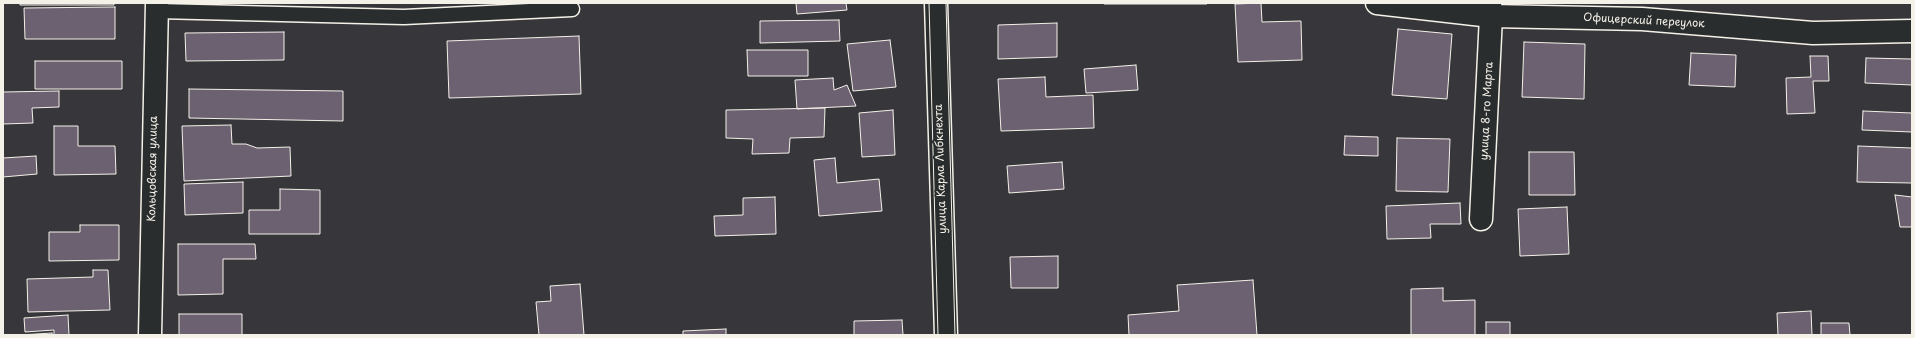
<!DOCTYPE html>
<meta charset="utf-8">
<style>
body{margin:0}
#map{position:relative;width:1915px;height:338px;overflow:hidden;background:#37373b;font-family:"Playpen Sans",sans-serif}
canvas{display:block}
.frame{position:absolute;inset:0;border:4px solid #f4f1e8;pointer-events:none}
</style>
<div id="map">
<canvas width="1915" height="338"></canvas>
<div class="frame"></div>
</div>
<script>
const context = document.querySelector('canvas').getContext('2d');
context.lineJoin = 'round';
function paint(path, color) { context.fillStyle = color; context.fill(path, 'evenodd'); }
const poly = rows => new Path2D(rows.map(r => 'M' + r).join(''));
function stroke(path, color, width, dash) { context.strokeStyle = color; context.lineWidth = width; context.lineCap = dash ? 'butt' : 'round'; context.setLineDash(dash || []); context.stroke(path); }
function label(font, color, halo, rows, align = 'center') {
  context.font = font + ' "Playpen Sans",sans-serif'; context.lineWidth = 4; context.setLineDash([]); context.textBaseline = 'middle'; context.strokeStyle = halo; context.fillStyle = color; for (const [text, x, y, turn = 0] of rows) {
    context.save(); context.translate(x, y); context.rotate((+turn || 0) * Math.PI / 180); context.textAlign = isNaN(turn) ? turn : align; if (halo) context.strokeText(text, 0, 0); context.fillText(text, 0, 0); context.restore();
  }
}
const building = poly([
 [20,3,114,3,114,5,20,5,20,3],
 [796,3,846,3,847,10,797,14,796,3],
 [1104,3,1207,3,1207,4,1104,4,1104,3],
 [1261,3,1262,22,1301,21,1302,60,1238,62,1235,4,1261,3],
 [115,7,115,39,25,39,24,8,115,7],
 [839,20,840,41,760,43,760,21,839,20],
 [1057,23,1057,57,998,59,998,25,1057,23],
 [1398,29,1452,34,1447,99,1392,95,1398,29],
 [284,32,284,60,186,61,185,33,284,32],
 [579,36,581,94,449,98,447,41,579,36],
 [890,40,896,87,853,91,847,44,890,40],
 [1524,42,1585,44,1584,99,1522,97,1524,42],
 [747,50,808,50,808,76,748,76,747,50],
 [1691,53,1736,55,1735,87,1689,85,1691,53],
 [1810,56,1828,56,1829,81,1813,81,1815,113,1787,114,1786,78,1811,77,1810,56],
 [1866,58,1912,59,1912,85,1865,83,1866,58],
 [35,61,122,61,122,89,35,89,35,61],
 [1136,65,1138,90,1086,93,1084,69,1136,65],
 [1045,77,1046,97,1093,95,1094,128,1001,131,998,79,1045,77],
 [833,78,834,90,847,85,856,106,797,109,795,80,833,78],
 [189,89,343,91,343,121,189,118,189,89],
 [59,91,59,107,32,108,33,123,3,124,3,92,59,91],
 [825,108,824,137,790,138,789,153,752,154,753,139,726,138,726,110,825,108],
 [893,110,895,155,862,157,859,113,893,110],
 [1863,111,1912,113,1912,132,1862,130,1863,111],
 [231,125,232,144,246,144,257,148,290,147,291,176,184,181,182,126,231,125],
 [54,126,78,126,78,146,115,146,116,174,54,175,54,126],
 [1345,136,1378,137,1378,156,1344,155,1345,136],
 [1397,138,1450,139,1448,192,1396,191,1397,138],
 [1858,146,1912,148,1912,183,1857,182,1858,146],
 [1529,152,1574,152,1575,195,1529,195,1529,152],
 [36,156,37,174,3,177,3,158,36,156],
 [835,158,837,183,879,179,882,211,819,216,814,160,835,158],
 [1062,162,1064,189,1009,193,1007,166,1062,162],
 [243,182,243,213,185,215,184,184,243,182],
 [280,189,320,190,320,234,249,234,249,210,280,210,280,189],
 [1895,195,1912,197,1912,227,1900,227,1895,195],
 [775,197,776,234,715,236,714,216,743,215,743,198,775,197],
 [1460,203,1461,224,1430,224,1431,238,1387,239,1386,206,1460,203],
 [1567,207,1569,254,1520,256,1518,209,1567,207],
 [80,225,119,225,119,260,49,261,49,232,80,232,80,225],
 [178,244,255,244,256,259,223,259,223,294,178,295,178,244],
 [1058,256,1058,288,1011,288,1010,257,1058,256],
 [93,270,108,270,110,310,28,312,27,279,93,277,93,270],
 [1253,280,1257,335,1129,335,1128,315,1179,311,1177,285,1253,280],
 [580,284,584,335,539,335,536,302,551,301,550,286,580,284],
 [1443,288,1443,301,1475,300,1475,335,1411,335,1411,289,1443,288],
 [1811,311,1812,335,1778,335,1777,313,1811,311],
 [179,314,242,314,242,335,179,335,179,314],
 [68,315,69,335,54,335,54,330,25,332,24,318,68,315],
 [902,320,903,335,854,335,854,321,902,320],
 [1486,322,1510,322,1510,335,1486,335,1486,322],
 [1821,323,1849,323,1850,335,1821,335,1821,323],
 [726,329,726,335,683,335,683,331,726,329],
 [52,333,52,335,20,335,52,333]
]);
paint(building, '#6c6171');
stroke(building, '#f4f1e8', 1);
const service = poly([
 [157,11,404,17,572,9]
]);
const minor = poly([
 [936,3,946,335],
 [1377,3,1491,16,1642,19,1813,33,1912,31],
 [1481,219,1491,16,1490,3],
 [150,335,157,3]
]);
stroke(service, '#f4f1e8', 17);
stroke(minor, '#f4f1e8', 25);
stroke(service, '#2a2d2e', 14);
stroke(minor, '#2a2d2e', 22);
stroke(poly([
 [929,3,938,335],
 [946,3,955,335]
]), '#f4f1e8', 1);
label('11px', '#f4f1e8', '#2a2d2e', [
 ["Офицерский переулок",1644,21,3],
 ["улица 8-го Марта",1487,111,-87],
 ["Кольцовская улица",153,169,-89],
 ["улица Карла Либкнехта",941,169,-92]
]);
</script>
